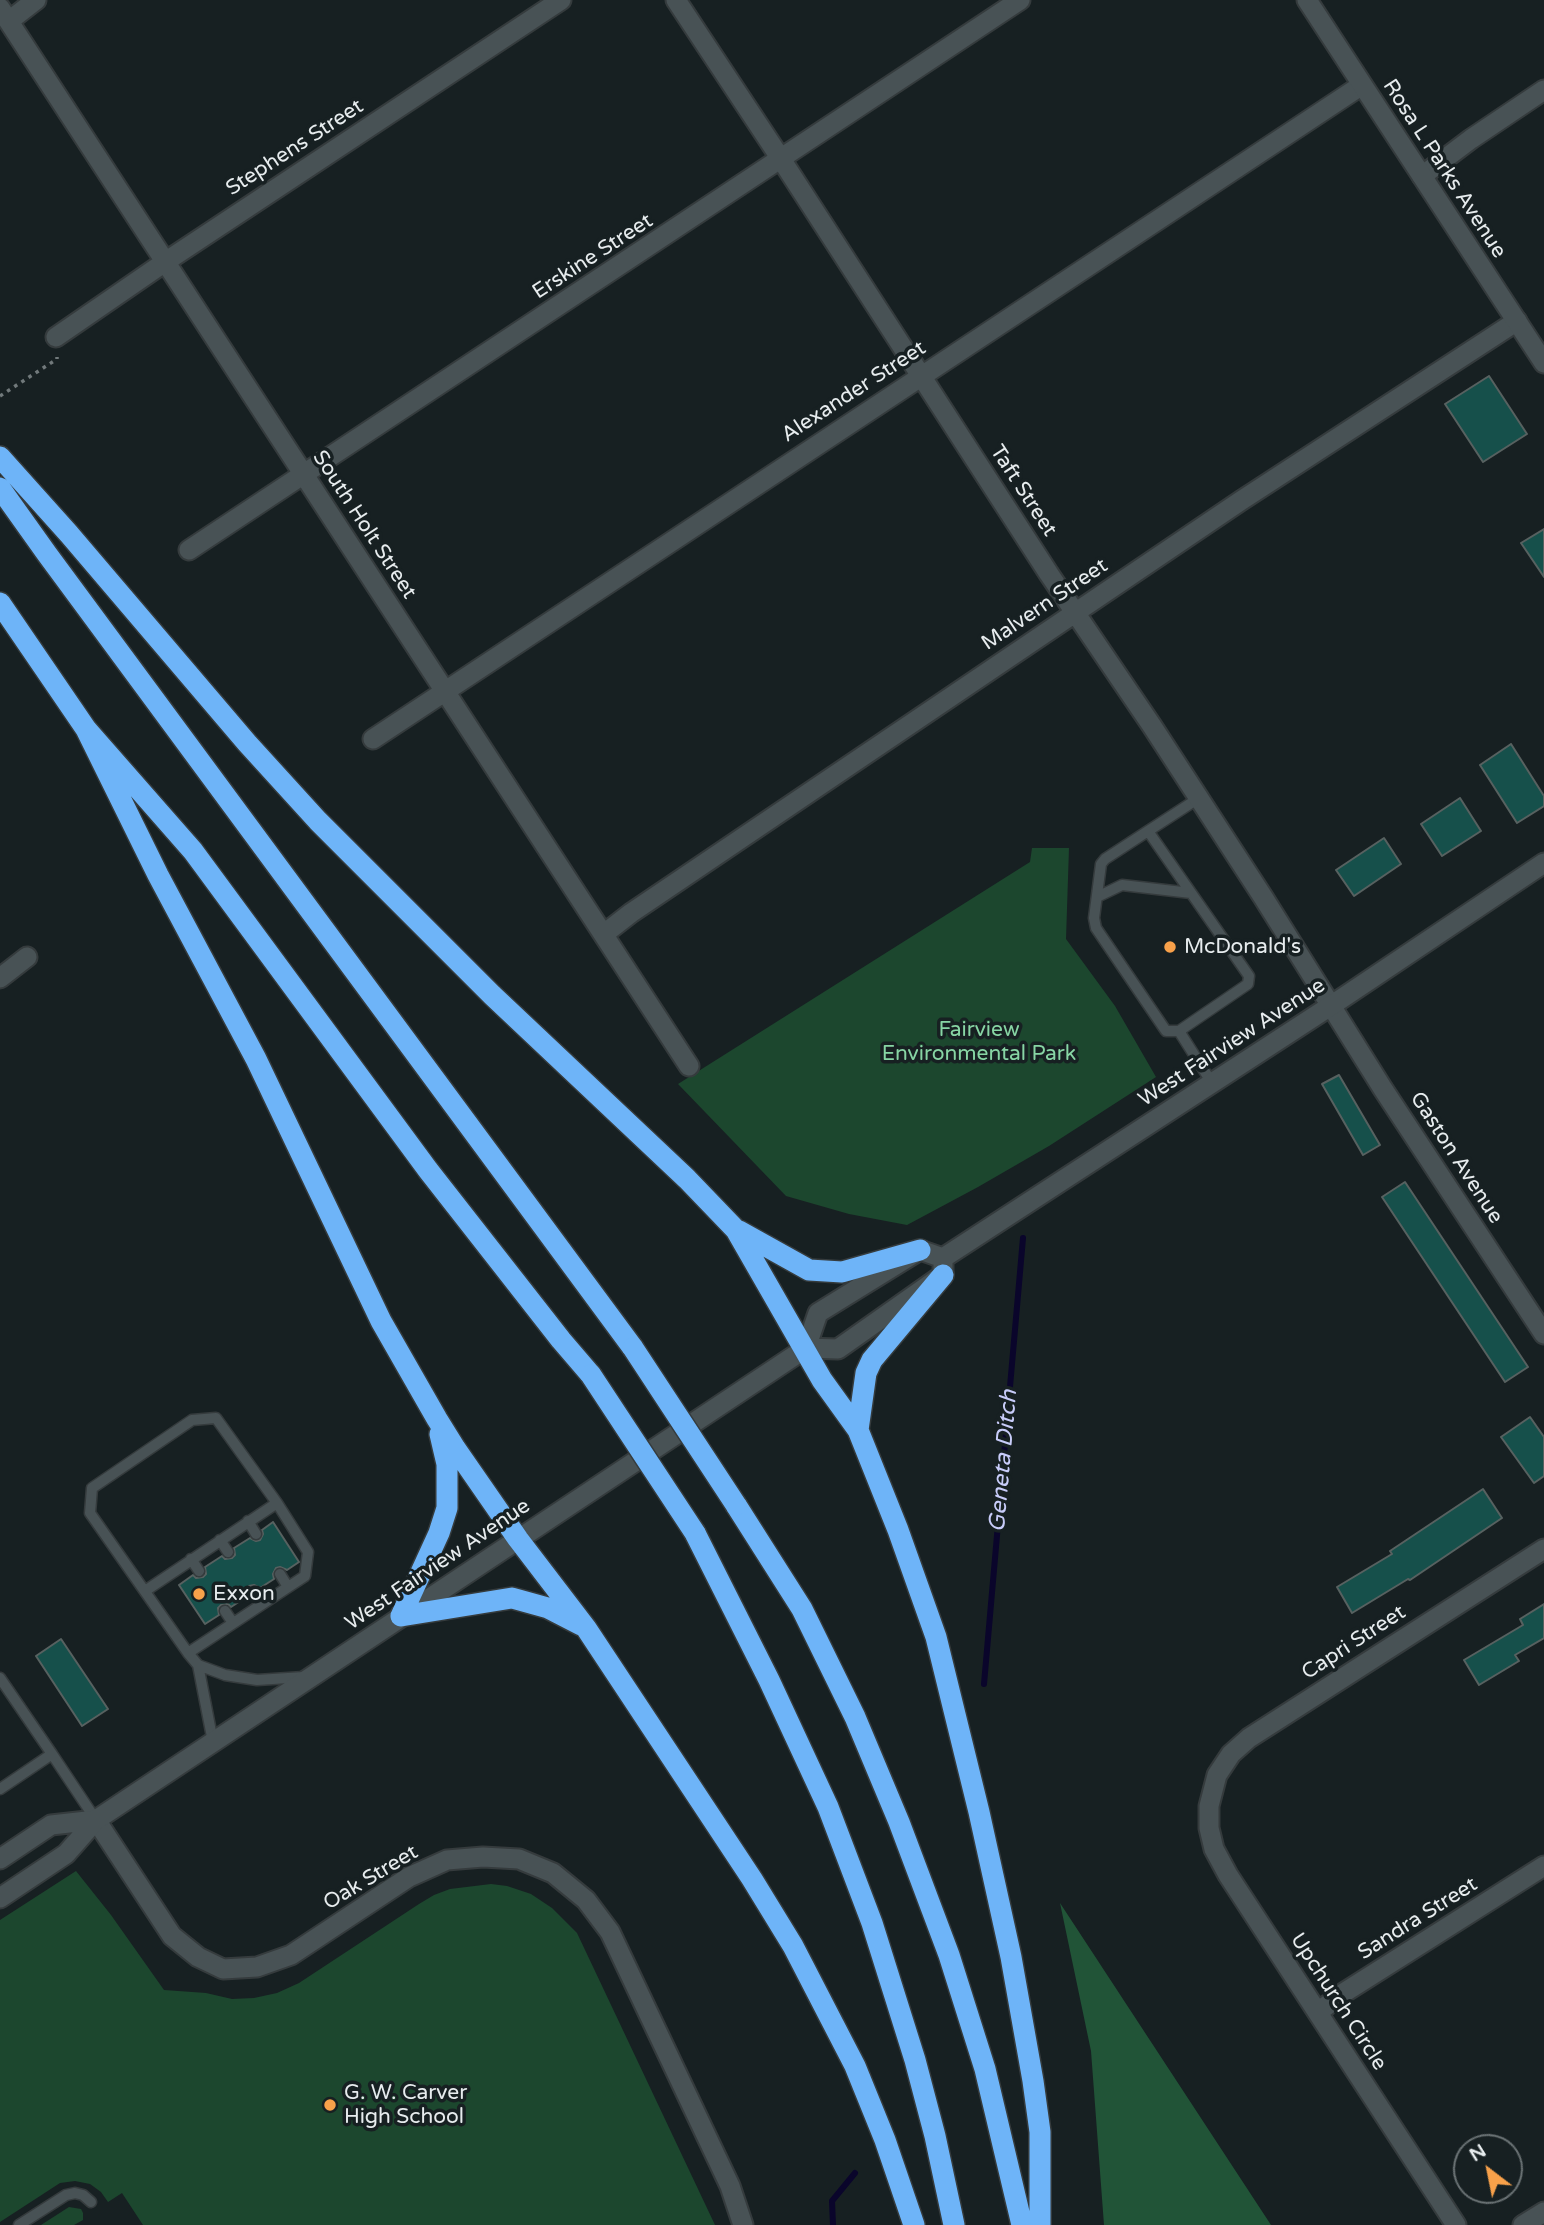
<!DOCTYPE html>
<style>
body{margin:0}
#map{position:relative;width:1544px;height:2225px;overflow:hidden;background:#172022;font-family:"Varela Round",sans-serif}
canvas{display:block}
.north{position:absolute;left:1453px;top:2134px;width:70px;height:70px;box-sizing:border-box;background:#172022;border:2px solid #6a7274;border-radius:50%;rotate:328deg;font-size:19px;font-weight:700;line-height:28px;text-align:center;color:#e7ecee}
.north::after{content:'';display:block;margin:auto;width:24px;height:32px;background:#f8a14a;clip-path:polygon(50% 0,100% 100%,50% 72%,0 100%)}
</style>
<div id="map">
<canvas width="1544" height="2225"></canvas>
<div class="north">N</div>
</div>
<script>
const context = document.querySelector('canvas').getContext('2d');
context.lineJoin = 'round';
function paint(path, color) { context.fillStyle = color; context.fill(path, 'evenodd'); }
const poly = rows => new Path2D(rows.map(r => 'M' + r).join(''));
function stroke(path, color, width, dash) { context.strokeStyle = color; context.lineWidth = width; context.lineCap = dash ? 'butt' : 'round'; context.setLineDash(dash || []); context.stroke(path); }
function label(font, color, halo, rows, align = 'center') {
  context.font = font + ' "Varela Round",sans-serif'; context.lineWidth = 7; context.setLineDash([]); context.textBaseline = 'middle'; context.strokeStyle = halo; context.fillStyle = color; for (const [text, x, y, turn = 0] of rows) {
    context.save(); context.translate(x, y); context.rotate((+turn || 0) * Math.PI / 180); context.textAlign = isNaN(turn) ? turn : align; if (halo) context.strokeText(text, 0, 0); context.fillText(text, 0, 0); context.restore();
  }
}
paint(poly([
 [1032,848,1069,848,1066,939,1115,1006,1156,1077,1049,1146,978,1187,907,1225,849,1214,786,1196,678,1084,1030,862],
 [76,1871,111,1915,164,1990,206,1993,232,1999,254,1998,277,1993,299,1983,419,1904,434,1895,450,1889,491,1884,507,1886,531,1894,552,1908,577,1933,715,2225,143,2225,122,2193,108,2202,101,2192,90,2184,75,2181,60,2183,0,2222,0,1920],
 [69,2207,81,2209,83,2213,83,2220,74,2225,41,2225]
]), '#1c472e');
paint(poly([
 [1060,1903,1271,2225,1104,2225,1091,2051]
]), '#215437');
stroke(poly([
 [984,1684,1023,1238],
 [833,2225,832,2201,855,2173]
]), '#0a052b', 6);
const building = poly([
 [1489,376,1527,434,1483,462,1445,404,1489,376],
 [1544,529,1544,577,1521,543,1544,529],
 [1511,744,1544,796,1544,806,1517,823,1480,765,1511,744],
 [1460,798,1481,831,1442,856,1421,824,1460,798],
 [1384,838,1401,864,1354,896,1336,870,1384,838],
 [1339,1075,1380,1145,1363,1155,1322,1084,1339,1075],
 [1405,1182,1528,1367,1505,1382,1382,1197,1405,1182],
 [1530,1417,1544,1437,1544,1476,1534,1483,1501,1437,1530,1417],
 [1483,1489,1502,1518,1410,1580,1408,1579,1352,1613,1337,1587,1392,1554,1390,1551,1483,1489],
 [273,1522,299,1562,287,1570,280,1567,276,1568,273,1574,274,1579,260,1588,254,1585,249,1586,248,1596,231,1607,228,1604,221,1605,218,1608,219,1615,205,1624,179,1585,193,1575,196,1578,203,1577,206,1574,205,1567,222,1556,225,1559,232,1558,235,1555,234,1548,250,1538,256,1541,260,1540,263,1534,262,1530,273,1522],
 [1544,1604,1544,1638,1515,1655,1519,1661,1479,1685,1464,1660,1523,1625,1520,1619,1544,1604],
 [61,1639,108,1709,82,1726,36,1656,61,1639]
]);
paint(building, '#16504b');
stroke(building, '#576160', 2);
const service = poly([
 [1148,831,1249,976,1248,984,1179,1031,1166,1031,1096,928,1094,918,1101,864,1105,859,1148,831],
 [1148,831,1199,798],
 [1097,897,1122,885,1191,893],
 [1179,1031,1212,1083],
 [248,1521,256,1534],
 [220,1540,228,1552],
 [191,1559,199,1571],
 [280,1574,288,1587],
 [145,1591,277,1503],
 [254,1592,262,1604],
 [225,1611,233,1623],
 [188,1653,305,1576,308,1552,277,1503,216,1418,192,1420,92,1488,90,1513,188,1653,198,1665],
 [0,1678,52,1754],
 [213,1742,198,1665,225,1675,257,1680,304,1677],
 [0,1789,52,1754,96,1820],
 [19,2225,66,2195,75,2193,83,2195,91,2202]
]);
const minor = poly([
 [676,0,781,159,1049,574,1152,726,1263,897,1383,1089,1544,1334],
 [0,8,689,1066],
 [9,21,36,0],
 [1422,176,1471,139,1544,90],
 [56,337,165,262,561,0],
 [189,550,1020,0],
 [373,739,1362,85],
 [604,934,631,913,1242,500,1517,321],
 [0,978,27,957],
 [96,1820,172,1936,198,1957,223,1969,257,1967,291,1955,409,1877,447,1860,483,1857,519,1859,553,1873,586,1900,610,1932,730,2186,743,2225],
 [1318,2012,1345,1992,1544,1866],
 [1456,2225,1228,1875,1214,1849,1209,1828,1209,1806,1217,1775,1231,1754,1249,1738,1544,1549],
 [1523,2225,1544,2212]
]);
const tertiary = poly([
 [1307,0,1544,363]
]);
const secondary = poly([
 [943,1258,1332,1005,1544,863],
 [806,1348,818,1313,920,1250,943,1258],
 [0,1859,51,1825,96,1820],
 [0,1898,66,1854,96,1820,806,1348,838,1349,943,1275,943,1258]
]);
const motorway = poly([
 [0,457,69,534,247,743,318,821,492,995,687,1179,736,1230,822,1380,858,1430,898,1530,936,1637,979,1812,1011,1957,1033,2081,1040,2132,1040,2225],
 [0,488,47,554,633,1348],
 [0,603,86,729,193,851,428,1170,561,1340,591,1375],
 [86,729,158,875,256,1059,381,1321,437,1419,455,1448,518,1539,586,1628,752,1879,793,1946,855,2066,885,2140,914,2225],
 [739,1231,809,1270,842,1272,920,1250],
 [858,1430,866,1373,872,1360,943,1275],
 [736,1505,802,1609,855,1717,899,1822,949,1955,985,2069,1022,2225],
 [695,1533,769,1680,828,1807,872,1923,915,2060,935,2136,954,2225],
 [401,1616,439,1533,447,1508,447,1464,440,1434],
 [401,1616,512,1598,548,1608,581,1625]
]);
stroke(service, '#353b3d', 13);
stroke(minor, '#353b3d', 23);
stroke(tertiary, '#353b3d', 23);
stroke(secondary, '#353b3d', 23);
stroke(motorway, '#353b3d', 24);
stroke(poly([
 [0,396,57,359,57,357]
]), '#71797b', 3.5, [3.5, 5]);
stroke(service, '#485255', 10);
stroke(minor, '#485255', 19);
stroke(tertiary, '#485255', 19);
stroke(secondary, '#485255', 19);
stroke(motorway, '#6eb4f8', 21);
const motorwayBridge = poly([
 [633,1348,736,1505],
 [591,1375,695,1533]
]);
stroke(motorwayBridge, '#353b3d', 24, []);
stroke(motorwayBridge, '#6eb4f8', 21);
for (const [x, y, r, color] of [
 [1170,947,7,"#f8a14a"],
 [199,1594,7,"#f8a14a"],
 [330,2105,7,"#f8a14a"]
]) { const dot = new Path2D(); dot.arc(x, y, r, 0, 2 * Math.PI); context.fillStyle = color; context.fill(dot); stroke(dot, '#172022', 2.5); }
label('21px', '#e7ecee', '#172022', [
 ["Stephens Street",295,148,-33],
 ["Rosa L Parks Avenue",1444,169,57],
 ["Erskine Street",593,257,-33],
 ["Alexander Street",854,392,-33],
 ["Taft Street",1023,491,57],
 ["South Holt Street",364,525,57],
 ["Malvern Street",1045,605,-34],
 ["West Fairview Avenue",1232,1043,-33],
 ["Gaston Avenue",1456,1158,57],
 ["West Fairview Avenue",438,1565,-34],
 ["Capri Street",1354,1643,-33],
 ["Oak Street",371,1878,-31],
 ["Sandra Street",1418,1919,-32],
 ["Upchurch Circle",1338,2002,57]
]);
label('21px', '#e7ecee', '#172022', [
 ["McDonald's",1184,947],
 ["Exxon",213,1594],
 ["G. W. Carver",344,2093],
 ["High School",344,2117]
], 'left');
label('21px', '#87d5a4', '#172022', [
 ["Fairview",979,1030],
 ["Environmental Park",979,1054]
]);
label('italic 23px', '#c8ccf9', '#172022', [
 ["Geneta Ditch",1004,1461,-85]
]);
</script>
